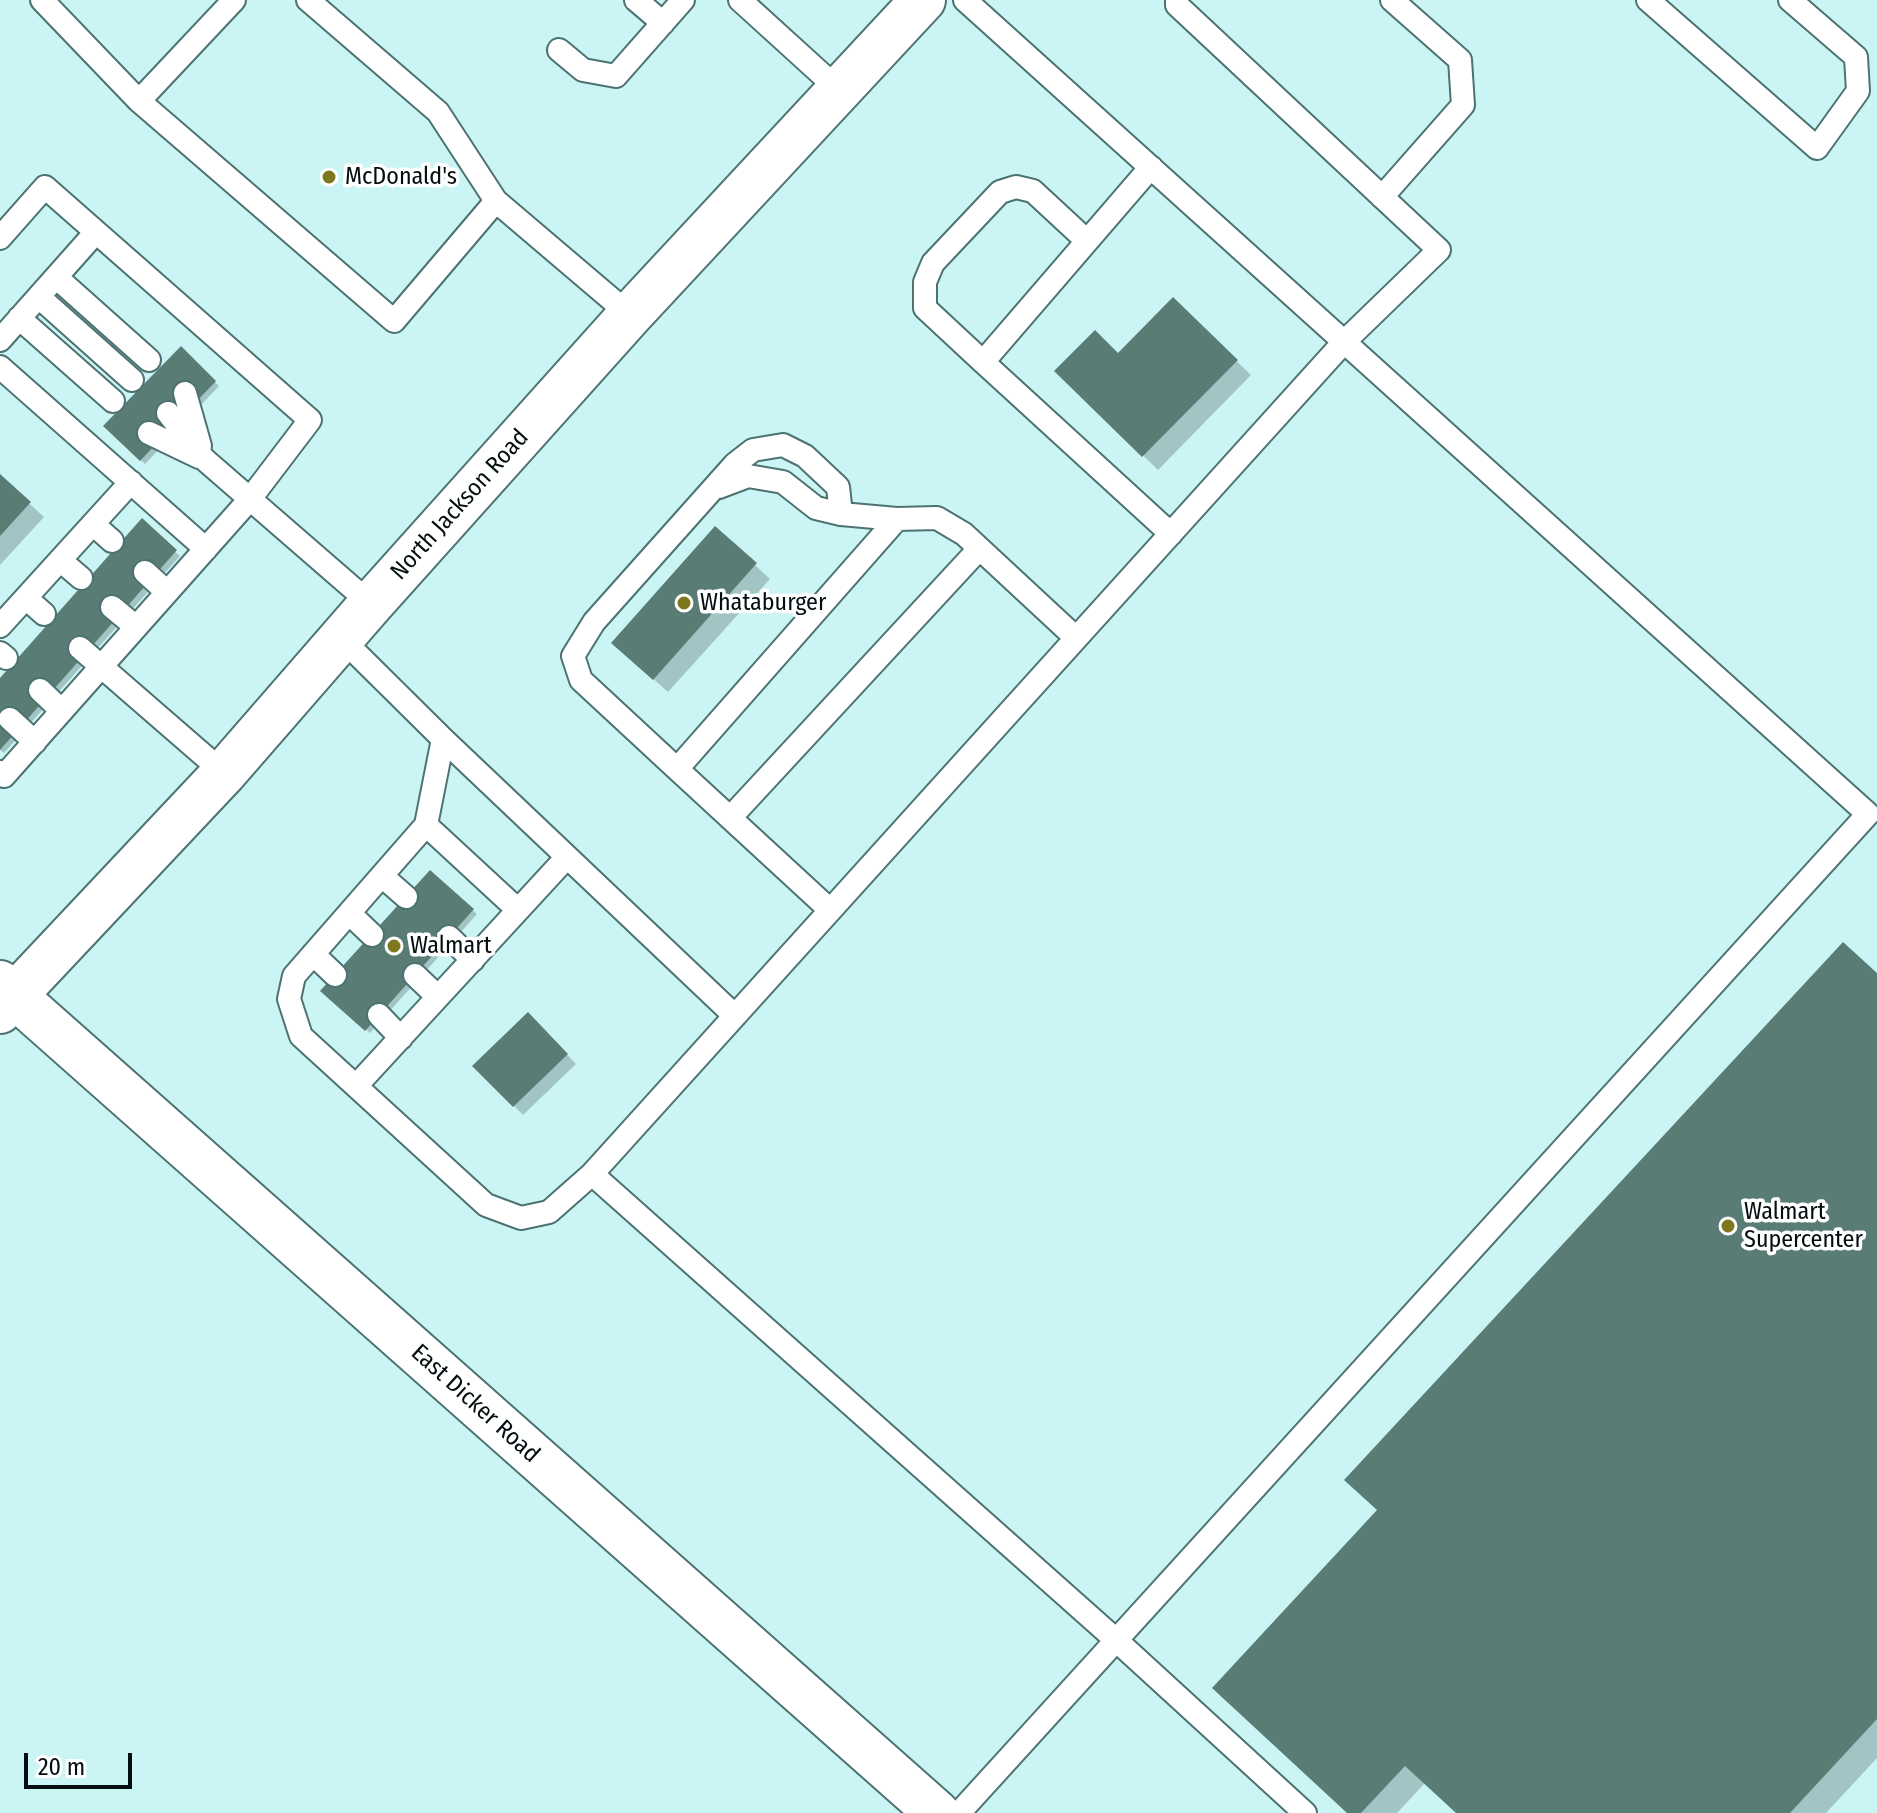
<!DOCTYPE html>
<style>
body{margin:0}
#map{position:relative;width:1877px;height:1813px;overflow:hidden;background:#cbf5f5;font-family:"Fira Sans Condensed",sans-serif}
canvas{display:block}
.scale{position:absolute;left:24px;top:1753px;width:108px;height:36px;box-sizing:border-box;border:4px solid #020e0f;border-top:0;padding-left:10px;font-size:24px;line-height:28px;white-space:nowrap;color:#020e0f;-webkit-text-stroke:6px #fff;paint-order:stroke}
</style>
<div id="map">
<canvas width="1877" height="1813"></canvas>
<div class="scale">20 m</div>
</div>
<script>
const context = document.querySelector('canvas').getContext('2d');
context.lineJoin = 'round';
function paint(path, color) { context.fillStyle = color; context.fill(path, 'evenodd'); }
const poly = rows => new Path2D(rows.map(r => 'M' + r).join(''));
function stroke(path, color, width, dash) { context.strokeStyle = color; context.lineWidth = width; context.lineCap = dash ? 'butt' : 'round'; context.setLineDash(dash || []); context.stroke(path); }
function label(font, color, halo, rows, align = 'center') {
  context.font = font + ' "Fira Sans Condensed",sans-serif'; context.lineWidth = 7; context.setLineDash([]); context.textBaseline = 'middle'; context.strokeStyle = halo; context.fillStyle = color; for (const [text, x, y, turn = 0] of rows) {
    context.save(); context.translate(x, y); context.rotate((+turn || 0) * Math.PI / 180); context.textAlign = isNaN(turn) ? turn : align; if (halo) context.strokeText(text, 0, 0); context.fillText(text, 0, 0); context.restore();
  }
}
paint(poly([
 [1173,300,1251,375,1158,470,1057,371,1118,356],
 [181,349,219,386,145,464,106,426],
 [0,477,44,517,0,565],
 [142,521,180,556,4,753,0,750,0,681],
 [716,529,770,579,668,692,628,656],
 [431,873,477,914,370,1033,323,991],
 [1877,976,1877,1758,1826,1813,1457,1813,1425,1783,1397,1813,1349,1813],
 [528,1014,576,1064,523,1115,475,1066]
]), '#0003');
paint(poly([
 [1173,297,1238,360,1142,457,1054,371,1095,330,1118,353],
 [181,346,216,381,140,461,103,426],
 [0,474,31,502,0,536],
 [142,518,177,550,0,750,0,678],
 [715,526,757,563,653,680,611,643],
 [430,870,474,909,365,1031,320,991],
 [1843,942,1877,973,1877,1719,1790,1813,1456,1813,1405,1766,1361,1813,1347,1813,1212,1688,1377,1510,1344,1480],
 [528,1012,568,1054,513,1107,472,1066]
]), '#597d74');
const service = poly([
 [42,0,139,101],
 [234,0,139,101,394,321,496,201],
 [308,0,438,112,496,201,630,315],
 [636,0,663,23],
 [740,0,839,90],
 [1177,0,1177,5,1439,250,1344,342,592,1174,1116,1640,1305,1813],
 [1648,0,1817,148,1858,91,1856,57,1790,0],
 [559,50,583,70,616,76,683,0],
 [1151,167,983,362,1171,534],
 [1382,197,1463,105,1460,60,1392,0],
 [0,238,45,187,310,420,250,499,371,604],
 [56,277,149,360],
 [39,297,132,380],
 [19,318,113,401],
 [0,340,96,232],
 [983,362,925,308,925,282,933,263,1000,192,1016,187,1033,191,1087,241],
 [0,367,206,549],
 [185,393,200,446],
 [149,433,199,457],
 [719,487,748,476,783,482,816,508,841,514,897,519],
 [93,524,112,541],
 [60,560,81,578],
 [145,572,167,592],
 [26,598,44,614],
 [112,607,136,627],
 [0,626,131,482],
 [341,638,443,739,735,1016],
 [80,648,224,773],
 [0,653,6,658],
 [40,690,62,711],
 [10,719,35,742],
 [443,739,426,825,294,976,289,999,301,1036,486,1205,521,1218,549,1212,592,1174],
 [677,769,581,680,573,656,594,622,735,464,753,450,783,445,805,456,838,487,841,514],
 [0,772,4,776,250,499,204,459,168,413],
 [730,818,979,549],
 [426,825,518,910],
 [382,876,406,897],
 [830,910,677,769,897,519,937,518,964,534,1076,638],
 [349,913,372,935],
 [449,937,473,960],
 [313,954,335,975],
 [415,975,438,997],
 [379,1015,401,1038],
 [356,1086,567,857],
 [959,1813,1868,814,965,0]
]);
const secondary = poly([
 [0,983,937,1813],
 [0,1011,224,773,371,604,630,315,923,0]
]);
stroke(service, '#4c7272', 26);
stroke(secondary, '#4c7272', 48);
stroke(service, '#fff', 22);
stroke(secondary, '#fff', 44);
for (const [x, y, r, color] of [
 [329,177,8,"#7d781e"],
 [684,603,8,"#7d781e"],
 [394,946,8,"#7d781e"],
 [1728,1226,8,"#7d781e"]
]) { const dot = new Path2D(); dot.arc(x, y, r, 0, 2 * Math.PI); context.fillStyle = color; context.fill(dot); stroke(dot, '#fff', 3); }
label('24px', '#020e0f', '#fff', [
 ["McDonald's",345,177],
 ["Whataburger",700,603],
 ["Walmart",410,946],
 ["Walmart",1744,1212],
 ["Supercenter",1744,1240]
], 'left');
label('24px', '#020e0f', '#fff', [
 ["North Jackson Road",460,505,-48],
 ["East Dicker Road",475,1404,42]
]);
</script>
